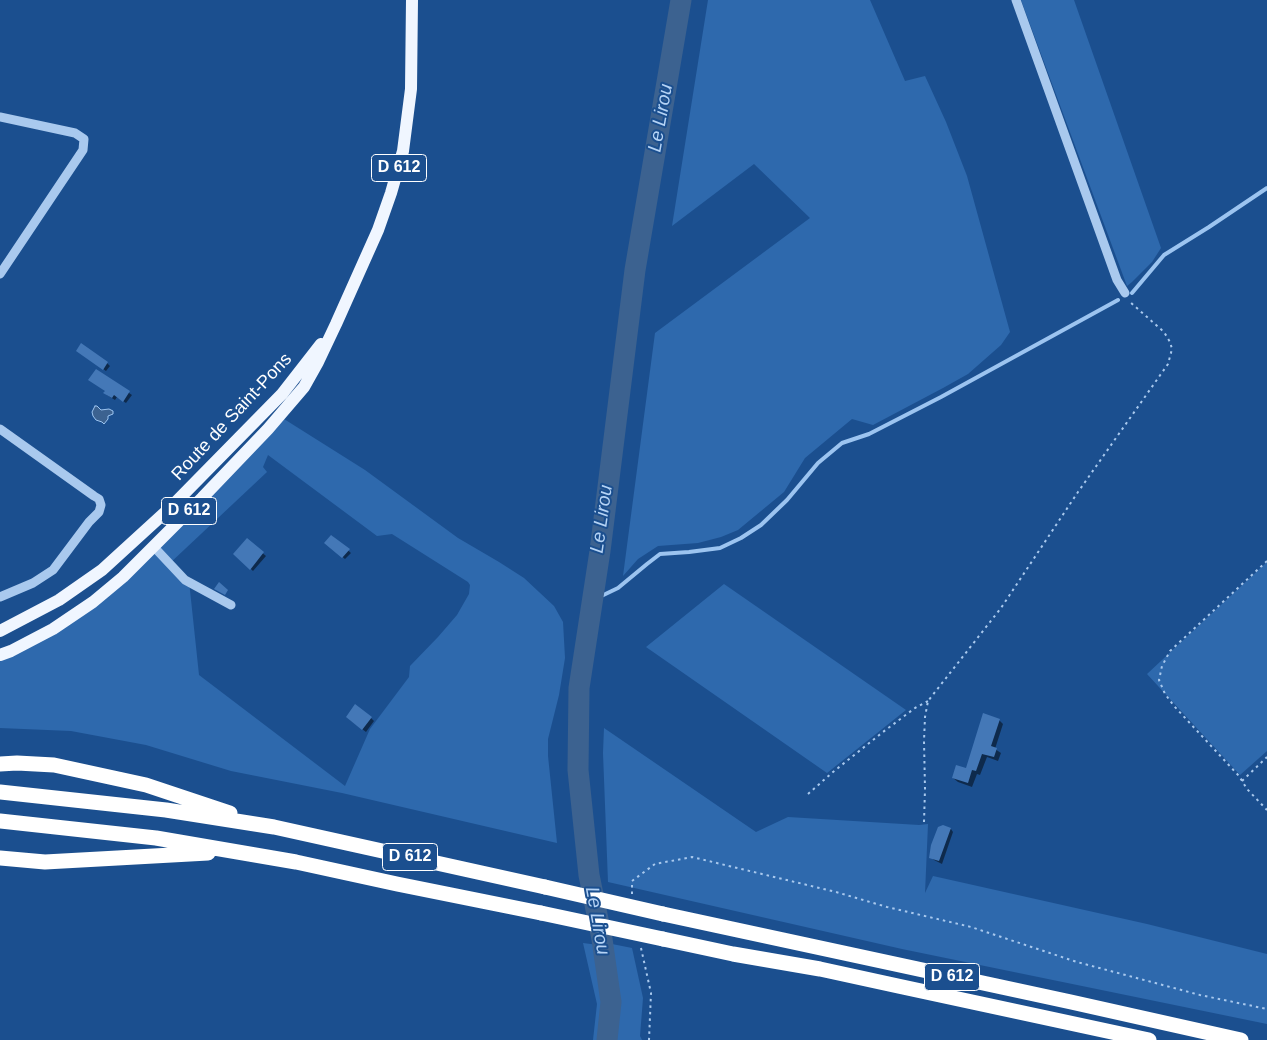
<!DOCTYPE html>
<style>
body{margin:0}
canvas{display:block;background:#1b4f8f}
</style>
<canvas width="1267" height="1040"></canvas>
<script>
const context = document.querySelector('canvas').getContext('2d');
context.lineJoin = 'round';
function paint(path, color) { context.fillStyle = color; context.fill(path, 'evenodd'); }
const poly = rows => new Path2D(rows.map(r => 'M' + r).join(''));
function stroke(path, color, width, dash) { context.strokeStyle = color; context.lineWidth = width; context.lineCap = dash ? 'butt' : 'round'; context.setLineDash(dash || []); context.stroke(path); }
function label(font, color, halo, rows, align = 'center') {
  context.font = font + ' Arial,sans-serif'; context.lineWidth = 4; context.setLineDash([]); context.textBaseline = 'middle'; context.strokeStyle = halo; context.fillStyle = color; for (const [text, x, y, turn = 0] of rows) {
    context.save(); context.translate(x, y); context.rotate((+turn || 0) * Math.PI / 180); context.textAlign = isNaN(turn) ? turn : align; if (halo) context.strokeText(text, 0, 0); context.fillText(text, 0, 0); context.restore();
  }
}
paint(poly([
 [708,0,870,0,905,81,925,76,946,122,967,176,1010,332,1001,345,968,374,943,388,873,425,852,419,805,458,784,492,738,530,721,537,698,543,658,546,638,559,623,576,655,333,810,218,754,164,672,226],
 [1021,0,1074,0,1161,248,1152,262,1132,282,1127,286],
 [284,419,365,470,458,538,499,562,524,578,554,606,563,622,565,658,559,695,548,739,548,756,557,843,342,793,231,771,146,745,71,731,0,728,0,659,94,607],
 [268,455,377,536,392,534,468,582,470,585,469,594,457,615,438,637,410,666,409,677,370,729,345,786,199,675,189,581,169,564,267,472,263,467],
 [1267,562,1267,751,1240,775,1147,674],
 [724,584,906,710,827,773,646,647],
 [604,728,756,832,788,817,919,825,928,824,925,893,933,876,1147,924,1267,954,1267,1024,902,949,608,882,603,753],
 [583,943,598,945,606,1005,603,1040,593,1040,597,1004],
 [607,943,632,948,643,998,640,1036,642,1040,612,1040,614,1003]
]), '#2e69ad');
const water = poly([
 [95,406,97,406,101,410,109,409,113,411,113,414,108,416,108,419,104,424,102,422,96,420,93,416,92,412,95,406]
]);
paint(water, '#3c6290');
stroke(water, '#9cc4f0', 1);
paint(poly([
 [80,353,107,363,110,366,106,371],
 [96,370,132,395,126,403,117,397,115,400,107,395],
 [332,536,351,553,345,559,328,545],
 [247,540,266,556,253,571,235,554],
 [371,718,374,721,366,732,350,720],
 [999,720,1003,724,995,749,1001,753,998,761,987,757,980,775,977,774,972,787,958,782,953,778,967,770],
 [943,826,951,829,953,832,942,864,934,860,931,857]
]), '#0007');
stroke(poly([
 [1132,293,1164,255,1209,227,1267,188],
 [593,600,618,588,647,564,660,554,689,552,720,548,741,538,761,525,787,500,818,463,842,443,869,434,941,397,1118,300]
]), '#9cc4f0', 4);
stroke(poly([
 [607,1040,611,1002,602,939,589,875,578,770,579,688,600,551,635,270,681,0]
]), '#3c6290', 21);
paint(poly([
 [81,343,108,362,103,370,76,351],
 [96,369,130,391,123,402,114,395,112,398,103,393,105,391,88,380],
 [331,535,350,549,342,558,324,543],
 [247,538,264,552,250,570,233,554],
 [219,582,228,590,225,595,214,589],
 [355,704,372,717,362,730,346,717],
 [983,713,1000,719,991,746,997,748,994,757,982,754,976,771,972,770,968,783,952,778,956,765,966,768],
 [943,825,951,828,939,861,929,858,931,845,938,827]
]), '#4478b7');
stroke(poly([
 [1267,561,1170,651,1162,666,1159,680,1165,694,1174,706,1239,776,1247,789,1267,810],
 [1242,781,1267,757],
 [808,794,833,772,883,732,915,708,928,701],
 [924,822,925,789,924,741,925,717,928,701,1001,608,1078,492,1168,364,1172,349,1170,342,1164,332,1130,302],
 [632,894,632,881,655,864,692,857,836,892,887,907,971,927,1077,962,1200,995,1267,1009],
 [641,948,651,993,649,1040]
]), '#a9c9ee', 2, [2.5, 4]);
stroke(poly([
 [1016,0,1117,280,1125,293],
 [0,117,75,133,84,139,83,150,0,274],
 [0,429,94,496,99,499,101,505,99,512,89,522,53,570,33,583,0,597],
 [154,547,185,580,231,605]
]), '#a9c9ee', 9);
stroke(poly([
 [0,631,59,600,102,570,171,507,282,394,321,344],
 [0,655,11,651,53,629,93,602,123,577,202,498,268,429,304,387,318,362,336,324,378,230,391,193,403,151,411,89,412,0]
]), '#f0f6ff', 12);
stroke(poly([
 [0,764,17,763,54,765,146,785,230,813],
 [0,792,166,810,274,827,545,887],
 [0,821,156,838,296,862,397,884,541,913],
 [0,858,45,862,208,853],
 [663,914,1071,1002,1241,1040],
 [663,939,733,954,820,969,898,986,1149,1040]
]), '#fff', 15);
stroke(poly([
 [545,887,663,914],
 [541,913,663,939]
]), '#fff', 15);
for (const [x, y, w] of [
 [399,168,55],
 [189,511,55],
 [410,857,55],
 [952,977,55]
]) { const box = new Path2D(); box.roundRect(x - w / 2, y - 13.5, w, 27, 4); context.fillStyle = '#1b4f8f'; context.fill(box); stroke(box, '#fff', 1); }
label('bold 16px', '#fff', null, [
 ["D 612",399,168],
 ["D 612",189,511],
 ["D 612",410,857],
 ["D 612",952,977]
]);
label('18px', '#fff', '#1b4f8f', [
 ["Route de Saint-Pons",232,417,-47]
]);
label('italic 19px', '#b5d3f5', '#1b4f8f', [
 ["Le Lirou",661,118,-80],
 ["Le Lirou",602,519,-82],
 ["Le Lirou",597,921,80]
]);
</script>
